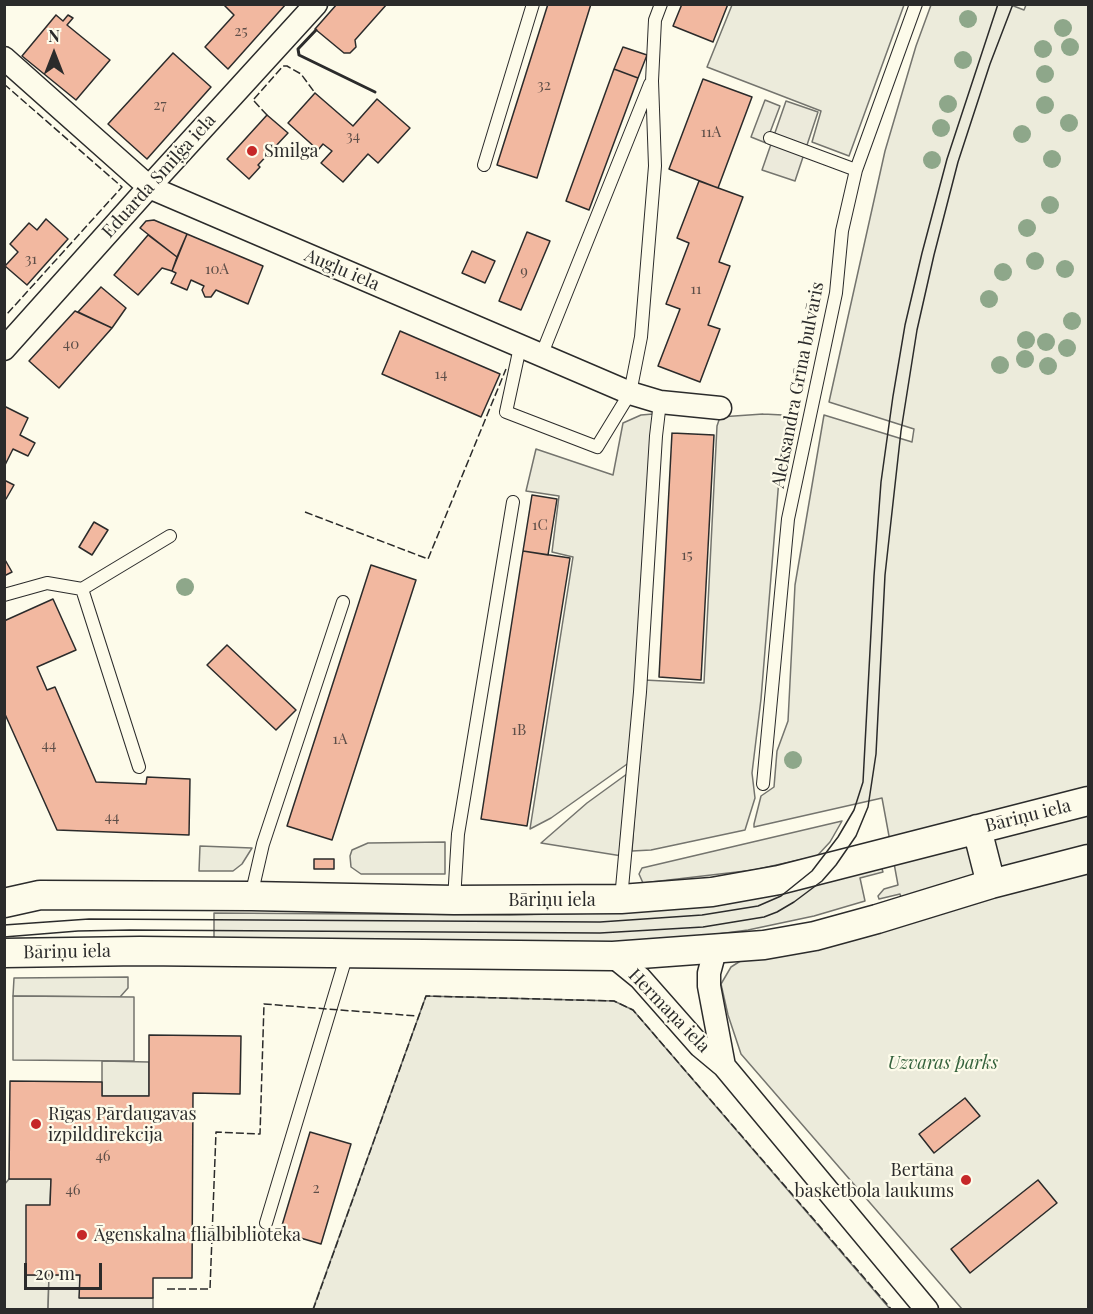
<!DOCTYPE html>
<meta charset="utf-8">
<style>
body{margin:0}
#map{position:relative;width:1093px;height:1314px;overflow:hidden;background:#fdfbea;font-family:"Playfair Display",serif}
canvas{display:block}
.frame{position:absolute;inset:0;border:6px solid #2b2b2b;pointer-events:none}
.north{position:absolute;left:24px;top:24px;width:60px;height:60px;-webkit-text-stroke:4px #fdfbea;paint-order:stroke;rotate:0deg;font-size:16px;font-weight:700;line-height:24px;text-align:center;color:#2b2b2b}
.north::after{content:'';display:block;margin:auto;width:21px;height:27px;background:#2b2b2b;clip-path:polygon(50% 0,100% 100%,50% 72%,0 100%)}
.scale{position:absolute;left:24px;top:1263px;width:78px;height:27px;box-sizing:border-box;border:3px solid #2b2b2b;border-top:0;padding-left:8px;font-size:18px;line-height:21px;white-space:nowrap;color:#2b2b2b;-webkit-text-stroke:4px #fdfbea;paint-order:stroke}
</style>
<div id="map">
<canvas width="1093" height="1314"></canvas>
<div class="frame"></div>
<div class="north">N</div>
<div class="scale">20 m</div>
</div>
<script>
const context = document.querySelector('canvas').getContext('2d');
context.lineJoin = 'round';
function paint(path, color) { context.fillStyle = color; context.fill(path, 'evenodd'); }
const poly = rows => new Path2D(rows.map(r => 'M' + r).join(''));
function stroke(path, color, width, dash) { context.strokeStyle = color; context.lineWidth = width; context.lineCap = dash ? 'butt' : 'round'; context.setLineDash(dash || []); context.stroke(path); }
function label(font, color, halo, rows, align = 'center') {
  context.font = font + ' "Playfair Display",serif'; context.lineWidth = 4.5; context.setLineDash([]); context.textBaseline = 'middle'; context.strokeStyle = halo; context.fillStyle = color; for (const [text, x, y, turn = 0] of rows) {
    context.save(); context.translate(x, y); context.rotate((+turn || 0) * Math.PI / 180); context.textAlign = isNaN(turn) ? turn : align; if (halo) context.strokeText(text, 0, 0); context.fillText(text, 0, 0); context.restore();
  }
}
const green = poly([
 [732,5,904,5,849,156,812,142,821,111,707,67,732,5],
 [931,5,1011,5,1024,10,1026,5,1088,5,1088,1309,962,1309,741,1054,728,1015,721,984,731,967,742,960,907,921,900,894,879,899,878,896,884,889,898,885,882,798,754,827,754,824,761,796,774,787,777,751,788,721,795,585,824,415,912,442,914,429,829,402,885,151,916,46,931,5],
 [653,414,630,762,551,818,530,829,573,557,552,552,559,496,526,491,536,449,613,475,623,423,641,415,653,414],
 [763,414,783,415,793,421,779,479,761,699,752,773,755,798,745,830,651,850,632,851,644,680,704,683,717,426,720,417,763,414],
 [631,771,622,856,541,843,587,803,631,771],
 [842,821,830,842,817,856,754,870,643,883,639,874,642,868,842,821],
 [445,842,445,874,361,874,351,867,350,856,352,850,368,843,445,842],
 [200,846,252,848,242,864,233,871,199,871,200,846],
 [881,866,883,872,860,878,865,901,814,916,748,930,688,938,612,943,214,939,214,913,510,915,598,913,881,866],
 [128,977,128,988,120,997,13,996,14,978,128,977],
 [426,996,614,1001,633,1010,890,1309,313,1309,426,996],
 [102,1061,149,1062,149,1096,102,1096,102,1061],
 [9,1179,51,1179,50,1205,26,1275,49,1275,48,1309,5,1309,4,1185,9,1179]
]);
paint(green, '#ecebdb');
stroke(green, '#74746e', 1.5);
const parking = poly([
 [765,100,780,106,766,143,751,137,765,100],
 [786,101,818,112,795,181,762,170,786,101],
 [13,996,134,997,134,1061,13,1060,13,996],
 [49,1275,80,1275,80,1298,153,1298,153,1309,48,1310,49,1275]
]);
paint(parking, '#eceadb');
stroke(parking, '#74746e', 1.5);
const building = poly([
 [223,4,286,4,228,69,205,47,234,15,223,4],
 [337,4,387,4,355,40,356,47,350,53,344,53,315,29,337,4],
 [548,4,591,4,537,178,497,165,548,4],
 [682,4,728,4,713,42,673,26,682,4],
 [56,15,63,21,68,15,73,18,67,25,110,60,76,100,22,56,56,15],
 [623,47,647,55,638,78,614,69,623,47],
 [173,53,211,87,147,159,108,124,173,53],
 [614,69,638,78,589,210,566,201,614,69],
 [703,79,752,97,718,188,669,169,703,79],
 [315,93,353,126,377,99,410,128,378,163,368,154,343,182,321,163,332,151,323,144,318,150,288,123,315,93],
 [267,115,288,133,258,165,260,167,249,179,227,159,267,115],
 [699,181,743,197,719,262,730,266,708,325,720,329,700,382,658,366,680,309,666,304,689,243,677,238,699,181],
 [46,219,68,239,27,285,5,266,18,252,10,244,29,223,37,230,46,219],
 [154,220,187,234,177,257,140,228,146,221,154,220],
 [527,232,550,241,521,310,499,301,527,232],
 [187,234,263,266,248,304,216,290,211,297,205,297,202,290,204,286,191,280,187,290,171,283,176,273,172,271,187,234],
 [148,235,177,257,172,271,162,268,138,295,114,275,148,235],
 [472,251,495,261,485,283,462,273,472,251],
 [101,287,126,308,112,328,78,312,101,287],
 [75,311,112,328,59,388,29,361,75,311],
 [400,331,500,374,481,417,382,374,400,331],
 [4,406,28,418,20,435,35,443,28,456,13,449,5,465,4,406],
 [672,433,714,435,701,680,659,677,672,433],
 [4,480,14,485,6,499,4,499,4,480],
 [532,495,557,499,548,555,523,551,532,495],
 [94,522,108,530,92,555,79,547,94,522],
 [523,551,570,558,527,826,481,819,523,551],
 [4,558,12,572,4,576,4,558],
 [371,565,416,580,332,840,287,826,371,565],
 [53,599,76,650,37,667,47,690,55,687,96,782,146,784,147,777,190,779,189,835,57,830,4,712,4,621,53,599],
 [227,645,296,710,276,730,207,665,227,645],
 [314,859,334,859,334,869,314,869,314,859],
 [149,1035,241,1036,240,1094,193,1093,192,1278,153,1278,153,1298,79,1298,80,1275,26,1275,26,1205,50,1205,51,1179,9,1179,10,1081,102,1082,102,1096,149,1096,149,1035],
 [965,1098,980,1116,934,1153,919,1134,965,1098],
 [310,1132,351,1144,321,1244,280,1232,310,1132],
 [1038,1180,1057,1203,970,1273,951,1249,1038,1180]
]);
paint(building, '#f2b8a0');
stroke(building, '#2b2b2b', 1.5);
const service = poly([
 [770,138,856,170],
 [484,165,533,4],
 [520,347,506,412,597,447,630,393,641,337,655,166,652,81,655,20,661,4],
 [541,356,650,84],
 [82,589,139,767],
 [4,595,47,583,82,589,170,536],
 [763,784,788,519,836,293,842,231,856,170,916,4],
 [251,896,263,844,343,602],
 [621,899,640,692,656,436,660,402],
 [454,900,458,834,513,502],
 [266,1223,347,954]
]);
const minor = poly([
 [4,58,149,187,630,393,660,402,720,408],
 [4,349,149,187,316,4],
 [716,947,709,973,709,986,724,1066],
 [613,956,640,978,700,1046,724,1066,927,1310]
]);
const tertiary = poly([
 [977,829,991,884],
 [4,903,40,895,251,896,454,900,621,899,712,892,779,880,1088,801],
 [4,953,140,951,613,956,764,945,815,936,877,919,991,884,1088,859]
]);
stroke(service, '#2b2b2b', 14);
stroke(minor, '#2b2b2b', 25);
stroke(tertiary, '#2b2b2b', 31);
stroke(service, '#fdfbea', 12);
stroke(minor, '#fdfbea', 22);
stroke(tertiary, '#fdfbea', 28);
stroke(poly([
 [4,925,89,919,600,922,702,915,758,906,781,896,812,871,838,837,854,810,863,782,874,576,881,482,893,396,905,325,922,253,947,159,998,4],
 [4,937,78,931,130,930,600,933,703,927,764,917,777,912,794,902,822,881,836,865,856,836,868,807,876,754,885,575,901,431,917,330,934,255,958,162,990,64,1013,4]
]), '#2b2b2b', 1.5);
stroke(poly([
 [4,84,122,187,7,314,4,313],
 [267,115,253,100,283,66,287,66,301,74,315,93],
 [305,512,428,559,506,369],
 [167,1289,210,1289,216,1132,260,1134,264,1004,417,1016],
 [313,1310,426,996,614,1001,633,1010,892,1310]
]), '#2b2b2b', 1.5, [8, 3]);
stroke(poly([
 [316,30,298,49,299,55,375,92]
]), '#2b2b2b', 3);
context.fillStyle = '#8ea78a';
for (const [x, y] of [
 [968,19],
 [1063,28],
 [1070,47],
 [1043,49],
 [963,60],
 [1045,74],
 [948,104],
 [1045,105],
 [1069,123],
 [941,128],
 [1022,134],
 [1052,159],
 [932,160],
 [1050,205],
 [1027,228],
 [1035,261],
 [1065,269],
 [1003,272],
 [989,299],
 [1072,321],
 [1026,340],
 [1046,342],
 [1067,348],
 [1025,359],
 [1000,365],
 [1048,366],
 [185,587],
 [793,760]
]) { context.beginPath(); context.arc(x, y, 9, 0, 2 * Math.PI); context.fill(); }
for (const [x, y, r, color] of [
 [252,151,6,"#c62828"],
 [36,1124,6,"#c62828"],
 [966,1180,6,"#c62828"],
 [82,1235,6,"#c62828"]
]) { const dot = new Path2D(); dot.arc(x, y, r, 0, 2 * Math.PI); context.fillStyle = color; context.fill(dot); stroke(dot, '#fdfbea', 2); }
label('15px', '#5d4e48', null, [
 ["25",241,31],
 ["32",544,85],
 ["27",160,105],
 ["11A",711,132],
 ["34",353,136],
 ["31",31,259],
 ["10A",217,269],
 ["9",524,271],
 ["11",696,289],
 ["40",71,344],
 ["14",441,374],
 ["1C",540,525],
 ["15",687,555],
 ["1B",519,730],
 ["1A",340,739],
 ["44",49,745],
 ["44",112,817],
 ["46",103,1156],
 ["2",316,1188],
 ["46",73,1190]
]);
label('18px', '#2b2b2b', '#fdfbea', [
 ["Smilga",264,151],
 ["Rīgas Pārdaugavas",48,1114],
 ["izpilddirekcija",48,1135],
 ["Bertāna",954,1170,"right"],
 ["basketbola laukums",954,1191,"right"],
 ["Āgenskalna fliālbibliotēka",94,1235]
], 'left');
label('18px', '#2b2b2b', '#fdfbea', [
 ["Eduarda Smiļģa iela",159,176,-48],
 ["Augļu iela",342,270,23],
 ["Aleksandra Grīna bulvāris",798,385,-79],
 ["Bāriņu iela",1028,816,-14],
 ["Bāriņu iela",552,900],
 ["Bāriņu iela",67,952,-1],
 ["Hermaņa iela",669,1011,46]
]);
label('italic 18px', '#34623c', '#fdfbea', [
 ["Uzvaras parks",943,1063]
]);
</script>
